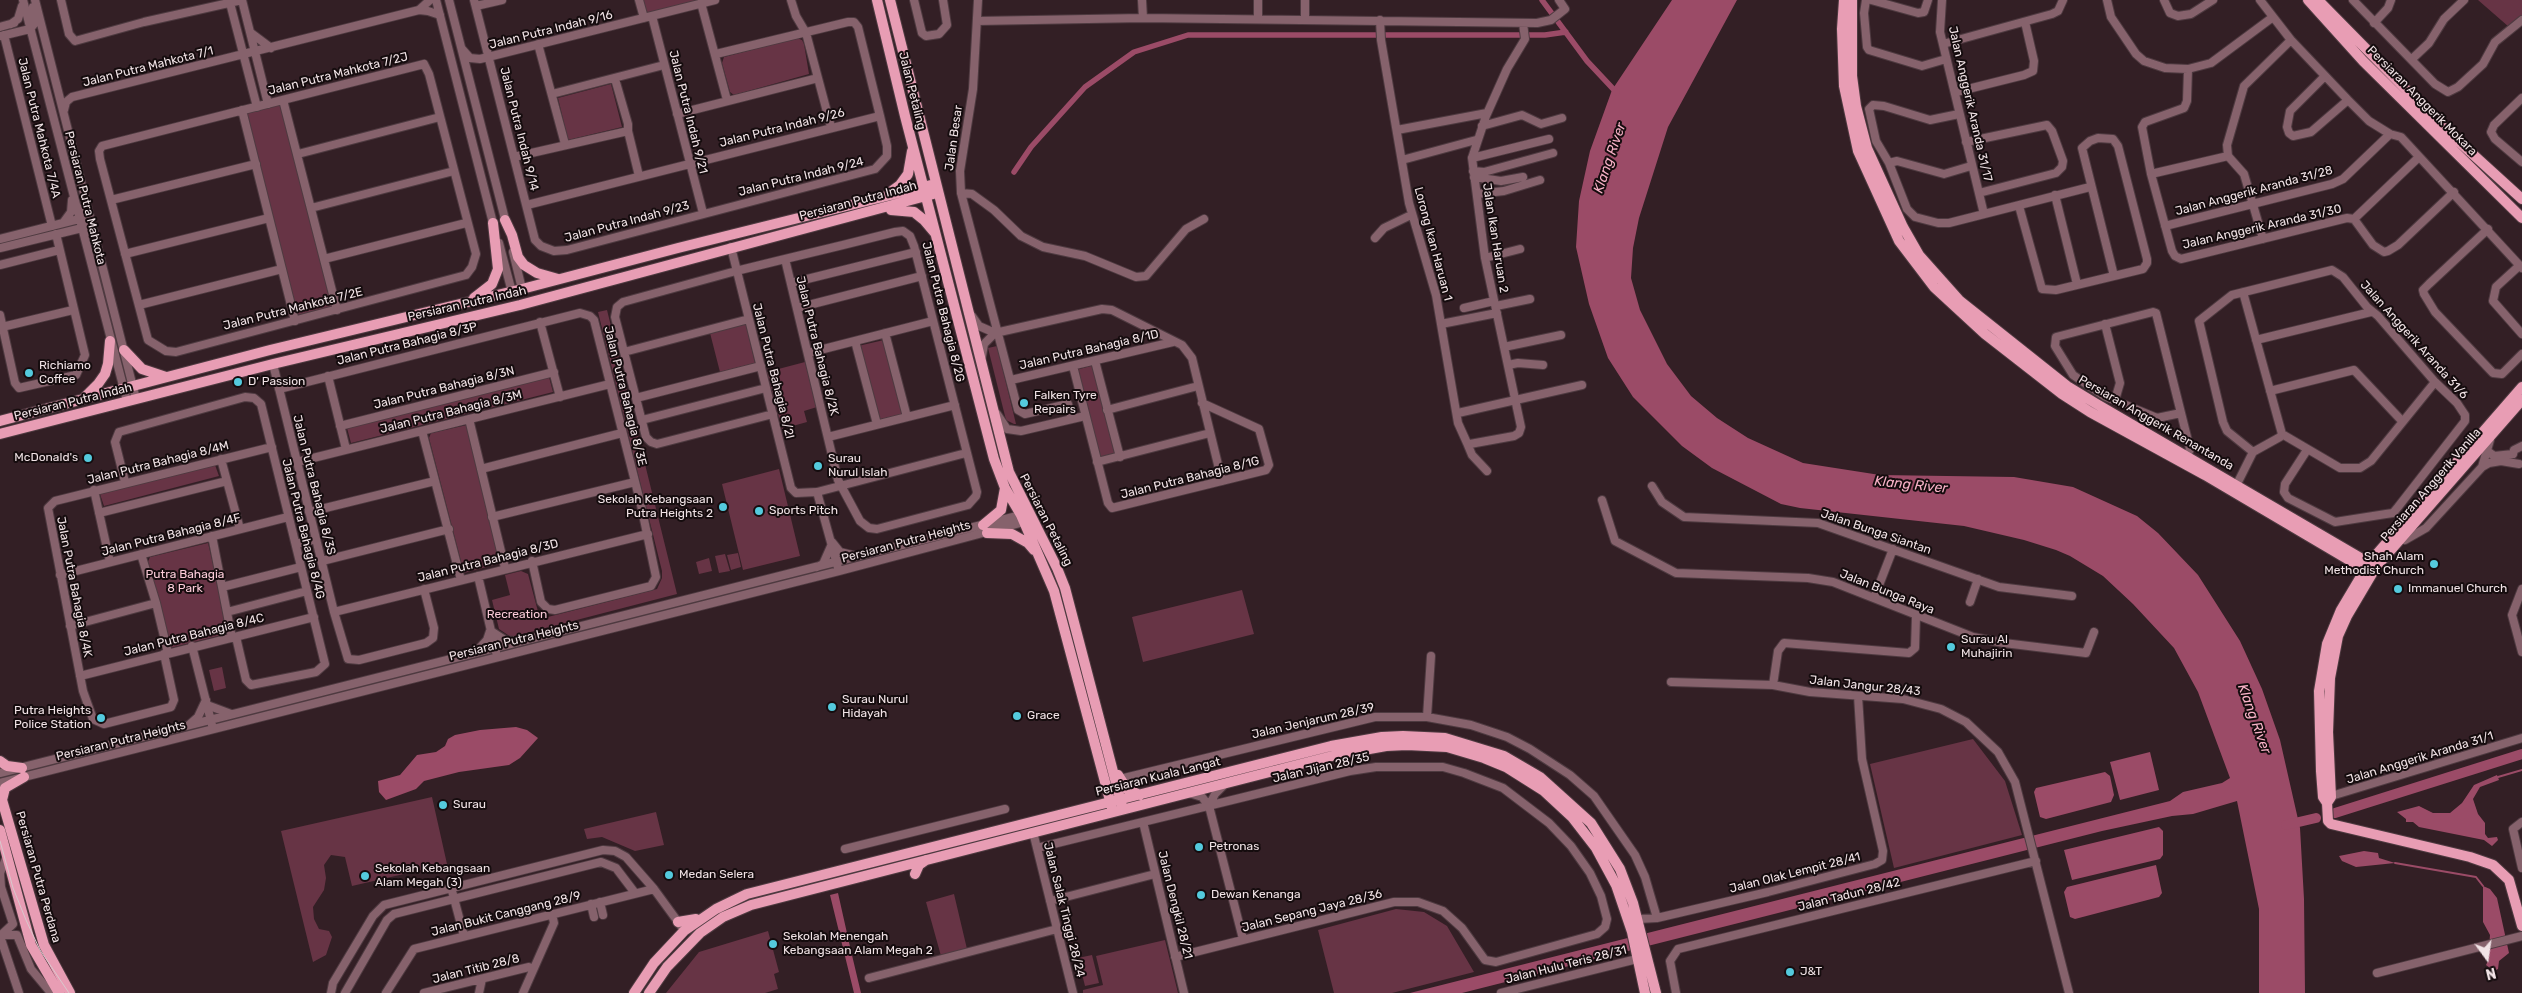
<!DOCTYPE html>
<style>
body{margin:0}
#map{position:relative;width:2522px;height:993px;overflow:hidden;background:#331f25;font-family:Rubik,sans-serif}
canvas{display:block}
.north{position:absolute;left:2462px;top:933px;width:50px;height:50px;-webkit-text-stroke:4px #150c0e;paint-order:stroke;rotate:166deg;font-size:14px;font-weight:700;line-height:20px;text-align:center;color:#f1e3e6}
.north::after{content:'';display:block;margin:auto;width:18px;height:22px;background:#f1e3e6;clip-path:polygon(50% 0,100% 100%,50% 72%,0 100%)}
</style>
<div id="map">
<canvas width="2522" height="993"></canvas>
<div class="north">N</div>
</div>
<script>
const context = document.querySelector('canvas').getContext('2d');
context.lineJoin = 'round';
function paint(path, color) { context.fillStyle = color; context.fill(path, 'evenodd'); }
const poly = rows => new Path2D(rows.map(r => 'M' + r).join(''));
function stroke(path, color, width, dash) { context.strokeStyle = color; context.lineWidth = width; context.lineCap = dash ? 'butt' : 'round'; context.setLineDash(dash || []); context.stroke(path); }
function label(font, color, halo, rows, align = 'center') {
  context.font = font + ' Rubik,sans-serif'; context.lineWidth = 4; context.setLineDash([]); context.textBaseline = 'middle'; context.strokeStyle = halo; context.fillStyle = color; for (const [text, x, y, turn = 0] of rows) {
    context.save(); context.translate(x, y); context.rotate((+turn || 0) * Math.PI / 180); context.textAlign = isNaN(turn) ? turn : align; if (halo) context.strokeText(text, 0, 0); context.fillText(text, 0, 0); context.restore();
  }
}
paint(poly([
 [641,0,699,0,645,14],
 [2478,0,2522,0,2522,16,2509,27],
 [797,38,802,40,804,44,809,74,734,95,730,92,722,63,724,57],
 [611,84,622,127,568,140,558,98],
 [282,104,336,308,296,318,244,114],
 [607,310,677,594,511,637,499,629,492,600,510,595,505,575,521,571,528,574,540,619,657,589,662,578,662,571,598,312],
 [746,324,755,363,720,372,710,333],
 [884,340,903,414,877,420,858,346],
 [997,346,1016,424,1014,424,1006,420,988,348],
 [805,362,817,407,804,411,807,422,782,429,767,372],
 [1094,365,1117,455,1098,460,1076,370],
 [549,377,553,392,351,443,347,428],
 [467,425,501,563,464,573,429,438,431,433],
 [215,465,219,476,104,506,100,494],
 [779,469,800,556,743,570,722,484],
 [208,543,230,633,170,648,147,564,150,557],
 [738,553,741,567,731,570,727,555],
 [725,554,730,571,719,573,715,556],
 [709,558,712,571,699,574,696,562],
 [1242,590,1254,634,1143,662,1132,617],
 [222,667,226,688,214,691,209,670],
 [1973,739,2005,781,2022,835,1894,868,1870,764],
 [432,797,447,864,352,886,345,857,331,855,324,865,326,878,324,890,313,907,314,919,319,929,329,931,332,937,326,955,313,962,281,831],
 [656,812,664,845,635,851,602,837,587,839,584,829],
 [954,894,967,949,941,956,926,902],
 [1396,909,1424,912,1447,926,1474,972,1392,993,1334,993,1318,930],
 [768,931,779,972,774,974,778,989,765,993,666,993,699,952],
 [1165,940,1178,993,1083,993,1083,990,1103,985,1096,956],
 [1092,955,1099,983,1085,986,1078,958]
]), '#673445');
paint(poly([
 [1672,0,1737,0,1668,127,1639,218,1633,248,1631,278,1640,310,1667,364,1691,396,1717,418,1748,438,1803,463,1880,475,2014,477,2073,487,2137,516,2158,533,2198,575,2240,641,2262,689,2280,740,2300,828,2304,899,2305,993,2259,993,2259,909,2237,801,2193,814,2172,816,2102,831,1462,993,1410,993,2170,801,2183,792,2222,783,2230,778,2198,692,2174,648,2133,604,2103,576,2070,556,2056,550,2024,540,1964,526,1800,508,1781,504,1712,468,1682,446,1633,397,1608,358,1589,304,1576,247,1579,201,1590,151,1612,90],
 [516,727,527,730,538,738,520,758,509,765,459,772,424,781,416,789,386,800,379,792,378,781,400,775,417,755,436,752,445,746,448,739,455,735,480,730],
 [2150,752,2159,790,2120,800,2110,762],
 [2105,772,2110,776,2114,795,2111,802,2046,819,2040,817,2034,792,2036,788],
 [2497,775,2499,780,2480,787,2473,799,2478,814,2485,823,2485,834,2488,838,2497,837,2498,840,2492,846,2484,840,2419,827,2413,822,2406,822,2406,819,2397,812,2419,806,2433,813,2450,813,2462,803,2474,785],
 [2159,827,2163,831,2163,855,2160,859,2072,880,2064,850],
 [2364,851,2378,853,2379,858,2395,863,2356,867,2342,861,2339,856],
 [2156,865,2162,893,2159,897,2075,919,2070,917,2064,892,2067,887],
 [2483,886,2490,889,2497,898,2509,953,2499,961,2498,969,2494,971,2486,965,2488,961,2490,935,2483,922],
 [838,893,851,951,861,993,854,993,830,895]
]), '#9b4b67');
stroke(poly([
 [2498,777,2522,770],
 [2395,863,2476,877,2483,886]
]), '#9b4b67', 2);
stroke(poly([
 [1542,0,1587,61,1617,93],
 [1014,172,1031,147,1085,87,1134,52,1188,35,1545,35,1566,32]
]), '#9b4b67', 5.5);
stroke(poly([
 [2335,813,2522,754],
 [2286,825,2316,818]
]), '#9b4b67', 10);
const minor = poly([
 [23,0,127,401],
 [35,0,136,399],
 [61,0,69,34,75,41,144,22,242,0],
 [242,0,268,104],
 [436,0,494,227],
 [449,0,506,223],
 [474,0,535,240,541,246,554,251,567,250,875,169,887,156,887,146,880,116,858,27,854,22,848,22,716,54],
 [639,0,644,18],
 [791,0,796,16,806,33,831,127],
 [914,0,922,33,926,36,939,34,947,25,943,0],
 [978,0,973,89,960,171,961,193,1018,410,1025,414,1068,404,1072,419],
 [1142,0,1143,18],
 [1258,0,1258,18],
 [1305,0,1305,19],
 [1866,0,1864,13,1867,47,1869,50,1922,66,1946,59],
 [1871,0,1918,13,1924,12,1928,0],
 [1942,0,1940,32,1984,214],
 [2107,0,2111,17,2136,54,2144,61,2165,68,2188,69,2211,63,2273,17],
 [2164,0,2170,13,2178,16,2191,14,2213,0],
 [2260,0,2291,40,2348,100,2369,121,2390,134,2401,137,2522,268],
 [2353,0,2435,84,2448,92,2458,87,2483,64,2495,42,2522,20],
 [230,3,257,107],
 [701,3,727,100],
 [476,6,502,0],
 [419,10,430,0],
 [652,16,703,213],
 [1380,20,1381,40,1409,203,1436,295,1458,423,1467,443,1470,444,1514,436,1519,433,1521,427,1485,258,1472,158,1486,116,1507,69,1525,39,1523,23],
 [977,21,1143,18,1537,23,1551,20,1565,9,1559,0],
 [2374,23,2388,8,2391,0],
 [11,24,18,19,22,6],
 [0,27,14,23],
 [30,29,35,23,33,7],
 [251,33,271,48],
 [4,35,52,226],
 [1,36,30,29],
 [538,44,565,144],
 [1943,44,2052,14,2058,11,2063,0],
 [462,49,470,58,480,59,715,0],
 [2412,59,2429,43,2444,19,2464,0],
 [424,64,429,74,476,254,472,267,466,275,176,352,166,351,148,340,100,159,99,151,102,146,424,64],
 [2188,69,2187,101,2184,108,2145,122,2142,127,2151,174,2172,251,2175,256,2181,259,2347,218,2354,219,2419,157],
 [2325,76,2290,111,2287,127,2289,133,2293,136,2311,132,2348,100],
 [615,79,628,124,628,131,639,176],
 [1956,92,2024,75,2033,71,2034,61,2025,22],
 [552,94,664,65],
 [2522,98,2494,125,2491,132,2495,139,2522,162],
 [283,100,337,310],
 [64,110,66,102,72,97,419,10,428,11,440,15],
 [242,110,295,321],
 [677,114,818,78],
 [1959,114,1930,120,1884,106,1873,105,1869,109,1876,141,1889,163,1907,209,1915,217,1938,223,1949,223,2090,187],
 [1482,126,1522,115,1541,124,1562,118],
 [1397,130,1487,113],
 [1966,142,2047,125,2052,131,2063,161,2062,167,2056,173,1979,193],
 [298,154,440,117],
 [514,157,628,131],
 [1472,158,1549,139],
 [1402,160,1476,140],
 [1889,163,1897,161,1944,174,1971,166],
 [1473,171,1484,172,1553,153],
 [2151,174,2228,156],
 [1474,177,1501,181,1523,177],
 [961,193,972,194,994,210,1021,236,1043,247,1085,256,1136,277,1146,276,1186,229,1204,219],
 [1477,194,1504,191,1540,180],
 [2055,195,2077,284],
 [111,200,256,164],
 [527,205,880,116],
 [2019,206,2042,289,2056,290,2143,269,2147,263,2147,259,2118,146,2113,139,2098,138,2090,141,2082,148,2114,276],
 [84,207,86,221,91,232],
 [311,208,454,171],
 [2354,219,2373,245,2384,252,2388,251,2398,245,2454,192],
 [63,223,71,212,72,200],
 [2165,226,2332,184,2343,179,2390,134],
 [2488,229,2429,284,2423,290,2424,294,2435,312,2493,373,2502,374,2522,354],
 [1375,238,1384,228,1411,215],
 [0,239,79,219],
 [2263,239,2244,174,2228,156,2227,145,2244,86,2291,40],
 [499,243,512,292],
 [731,247,791,488,796,493,817,492,966,453],
 [0,248,82,228],
 [513,252,522,289],
 [125,254,269,218],
 [1485,258,1520,249],
 [324,259,466,223],
 [0,265,59,250],
 [2519,266,2496,287,2493,301,2522,334],
 [791,283,916,252],
 [2243,292,2282,434,2340,468,2360,468,2371,461,2435,382],
 [139,305,282,269],
 [1496,306,1530,299],
 [797,308,922,276],
 [1464,308,1494,301],
 [0,315,15,383,19,388,76,375,85,355,56,234],
 [972,316,979,326,995,333],
 [540,322,560,397],
 [1441,324,1497,313],
 [2105,324,2120,383,2115,400],
 [2,327,73,310],
 [885,333,907,417],
 [2256,340,2371,312],
 [855,341,877,424],
 [1504,347,1561,335],
 [624,352,749,319],
 [808,353,933,321],
 [982,356,984,344,995,333,1102,309,1112,310,1182,345,1192,358,1222,481],
 [1095,361,1120,457],
 [273,364,334,612,348,659,359,660,426,643,433,638,434,628,424,589],
 [1508,365,1518,363,1543,365],
 [1073,366,1108,503,1112,508,1266,470,1269,465,1259,429,1202,403],
 [328,376,346,449],
 [1011,380,1173,342],
 [279,389,580,313,590,316,594,320,641,505,656,577,651,586,555,610,548,609,541,602,532,561],
 [2270,391,2354,370,2402,421],
 [636,398,761,366],
 [1107,410,1198,386],
 [1458,413,1582,385],
 [2181,413,2157,418,2104,396,2073,375,2055,346,2056,337,2153,312,2156,313,2190,449,2187,456],
 [773,414,657,444,651,442,646,437,615,317,617,307,623,302,736,271,785,259,843,245,895,232,903,231,910,236,914,246,977,492,976,496,968,505,877,529,869,528,860,521,838,480,785,259],
 [997,414,1007,429,1021,431,1085,416],
 [469,419,505,568],
 [642,420,766,388],
 [340,426,554,372],
 [422,431,461,580],
 [828,437,955,405],
 [1467,443,1472,455,1487,471],
 [2486,450,2494,456,2513,454],
 [2253,452,2227,431,2223,422,2199,321,2232,295,2332,270,2343,277,2367,307,2378,316,2435,382,2457,403,2465,415,2465,421,2398,507,2393,513,2386,514,2335,522,2288,498,2284,492,2285,484,2307,450],
 [2513,454,2514,450,2522,446],
 [221,459,240,529],
 [297,462,610,384],
 [1097,462,1210,433],
 [2482,467,2489,463,2501,461,2519,464],
 [481,469,622,433],
 [125,482,115,442,119,432,245,397,254,398,261,404,325,664,316,672,251,685,246,680,236,637],
 [1652,486,1662,502,1684,517,1818,523,1999,587,2072,596],
 [94,490,110,562],
 [2234,490,2253,452,2280,437,2282,434],
 [817,492,838,568],
 [1602,500,1615,541,1676,573,1808,578,1833,582,1973,637,2004,643,2086,653,2094,632],
 [309,512,435,481],
 [99,513,227,481],
 [492,517,635,482],
 [212,536,222,587,301,567],
 [2405,540,2426,528,2482,467,2490,440],
 [832,542,840,552,856,556],
 [296,544,316,539],
 [322,561,449,529],
 [817,567,823,564,831,546],
 [60,575,288,517],
 [478,576,496,652],
 [222,587,232,638],
 [2522,589,2512,615,2522,652],
 [1874,598,1893,549],
 [1970,602,1978,579],
 [156,603,168,653],
 [227,612,307,591],
 [334,612,648,534],
 [70,626,156,603,141,554],
 [491,631,505,640,514,641],
 [192,646,212,725],
 [476,652,487,640,490,631],
 [164,654,174,700,171,707,104,724,93,719,83,691,48,508,55,501,272,447],
 [80,676,314,617],
 [1671,682,1773,685,1810,692,1903,699,1941,709,1966,722,1998,752,2015,782,2069,993],
 [1773,685,1778,651,1784,643,1909,653,1915,648,1916,616],
 [207,705,231,714],
 [1427,717,1431,656],
 [189,725,198,717,206,700],
 [0,773,1025,514],
 [1120,779,1375,717,1427,717,1471,725,1507,737,1530,749,1570,775,1594,796,1635,855,1645,877,1657,918],
 [0,783,839,571,1028,521],
 [1189,793,1202,797,1209,806,1243,939],
 [2328,797,2522,738],
 [1209,806,1215,794,1225,784],
 [1143,822,1184,993],
 [2522,822,2513,829,2522,868],
 [1033,832,1073,993],
 [1037,848,1350,771,1376,767,1443,767,1464,773,1503,788,1549,823,1571,846,1590,873,1601,896,1607,919,1605,927,1597,934,1496,962,1485,960,1462,928,1443,911,1418,902,1394,902,1175,957],
 [845,849,1005,809],
 [451,887,464,936],
 [1050,901,1155,874],
 [600,902,603,915],
 [591,904,594,917],
 [1638,919,1657,918,1768,892,1875,864,1882,860,1883,851,1862,759,1858,696],
 [4,935,17,935,31,969,51,993],
 [0,936,13,924,1,887,0,873,7,856],
 [0,936,19,993],
 [2377,973,2522,936],
 [869,978,1057,929],
 [331,993,333,983,373,916,384,905,603,850,615,851,626,857,654,889,681,926],
 [345,993,387,920,394,914,601,862,616,868,635,893],
 [386,993,414,949,654,889],
 [424,993,529,967,533,969],
 [479,993,482,979],
 [523,993,554,923,552,914],
 [1501,993,1637,959],
 [1676,993,1670,961,1678,949,2036,861]
]);
const major = poly([
 [877,0,905,116,994,459,1005,488,1021,515,1054,591,1112,808],
 [890,0,1009,472,1057,568,1065,588,1122,806],
 [1844,0,1842,29,1844,86,1858,151,1899,241,1934,287,1985,334,2062,394,2090,412,2205,475,2371,573],
 [1852,0,1852,76,1856,106,1867,148,1903,227,1919,255,1960,301,2067,386,2095,403,2376,567],
 [2308,0,2363,61,2522,218],
 [2318,0,2445,129,2522,199],
 [889,193,900,185,908,174,912,151],
 [891,210,914,212,924,220,935,233],
 [505,220,512,235,518,257,524,265,537,273,558,279],
 [474,298,492,284,498,269,493,223],
 [124,350,142,369,166,377],
 [85,397,98,384,105,374,108,364,110,341],
 [2522,400,2376,567,2347,616,2338,636,2330,678,2328,732,2331,797,2327,803,2328,821,2331,824,2470,857,2493,865,2509,880,2522,926],
 [0,421,270,350,522,289,678,248,935,184],
 [0,434,273,364,520,305,937,193],
 [983,525,1001,510,1005,488],
 [987,533,1012,534,1028,543,1034,550],
 [0,761,7,766,22,768],
 [1118,775,1127,789,1140,795],
 [0,793,44,945,70,993],
 [2,800,5,788,24,777],
 [2327,803,2323,797,2321,771,2319,691,2327,644,2341,610,2369,563,2522,387],
 [0,830,31,945,59,993],
 [915,874,919,865,926,860],
 [678,922,696,919],
 [634,993,654,963,684,931,716,909,747,894,1331,746,1382,737,1403,736,1445,738,1504,756,1540,777,1591,823,1620,869,1633,903,1656,993],
 [649,993,667,967,700,933,723,917,751,905,1336,755,1386,746,1407,745,1447,747,1484,758,1506,767,1544,791,1572,817,1596,848,1616,885,1632,932,1645,993]
]);
stroke(minor, '#4e3a40', 10);
stroke(major, '#4e3a40', 12);
stroke(minor, '#86626c', 8);
stroke(major, '#e89db4', 10);
stroke(poly([
 [0,841,13,888,26,920,40,950,69,993]
]), '#d8c9cd', 1);
for (const [x, y, r, color] of [
 [29,373,5,"#54cadd"],
 [238,382,5,"#54cadd"],
 [1024,403,5,"#54cadd"],
 [88,458,5,"#54cadd"],
 [818,466,5,"#54cadd"],
 [723,507,5,"#54cadd"],
 [759,511,5,"#54cadd"],
 [2434,564,5,"#54cadd"],
 [2398,589,5,"#54cadd"],
 [1951,647,5,"#54cadd"],
 [832,707,5,"#54cadd"],
 [1017,716,5,"#54cadd"],
 [101,718,5,"#54cadd"],
 [443,805,5,"#54cadd"],
 [1199,847,5,"#54cadd"],
 [669,875,5,"#54cadd"],
 [365,876,5,"#54cadd"],
 [1201,895,5,"#54cadd"],
 [773,944,5,"#54cadd"],
 [1790,972,5,"#54cadd"]
]) { const dot = new Path2D(); dot.arc(x, y, r, 0, 2 * Math.PI); context.fillStyle = color; context.fill(dot); stroke(dot, '#150c0e', 2); }
label('12px', '#f1e3e6', '#150c0e', [
 ["Jalan Putra Indah 9/16",551,30,-14],
 ["Jalan Putra Mahkota 7/1",148,67,-14],
 ["Jalan Putra Mahkota 7/2J",338,74,-14],
 ["Jalan Petaling",912,91,76],
 ["Persiaran Anggerik Mokara",2422,101,45],
 ["Jalan Anggerik Aranda 31/17",1970,104,77],
 ["Jalan Putra Indah 9/21",688,112,76],
 ["Jalan Putra Mahkota 7/4A",39,128,76],
 ["Jalan Putra Indah 9/26",782,128,-14],
 ["Jalan Putra Indah 9/14",519,129,76],
 ["Jalan Besar",954,138,-82],
 ["Jalan Putra Indah 9/24",801,177,-14],
 ["Jalan Anggerik Aranda 31/28",2254,191,-15],
 ["Persiaran Putra Mahkota",85,198,76],
 ["Persiaran Putra Indah",858,201,-15],
 ["Jalan Putra Indah 9/23",627,222,-15],
 ["Jalan Anggerik Aranda 31/30",2262,227,-13],
 ["Jalan Ikan Haruan 2",1495,238,81],
 ["Lorong Ikan Haruan 1",1433,244,75],
 ["Persiaran Putra Indah",467,304,-13],
 ["Jalan Putra Mahkota 7/2E",293,309,-14],
 ["Jalan Putra Bahagia 8/2G",943,312,76],
 ["Jalan Anggerik Aranda 31/6",2414,340,48],
 ["Jalan Putra Bahagia 8/3P",407,344,-14],
 ["Jalan Putra Bahagia 8/2K",817,346,76],
 ["Jalan Putra Bahagia 8/1D",1089,350,-13],
 ["Jalan Putra Bahagia 8/2I",773,371,76],
 ["Jalan Putra Bahagia 8/3N",444,388,-14],
 ["Jalan Putra Bahagia 8/3E",625,396,76],
 ["Persiaran Putra Indah",73,402,-14],
 ["Jalan Putra Bahagia 8/3M",451,412,-14],
 ["Persiaran Anggerik Renantanda",2156,423,30],
 ["Jalan Putra Bahagia 8/4M",158,463,-14],
 ["Jalan Putra Bahagia 8/1G",1190,478,-14],
 ["Jalan Putra Bahagia 8/3S",314,485,76],
 ["Persiaran Anggerik Vanilla",2431,485,-49],
 ["Persiaran Petaling",1046,520,63],
 ["Jalan Putra Bahagia 8/4G",303,529,76],
 ["Jalan Bunga Siantan",1876,532,19],
 ["Jalan Putra Bahagia 8/4F",171,535,-14],
 ["Persiaran Putra Heights",906,542,-15],
 ["Jalan Putra Bahagia 8/3D",488,561,-14],
 ["Jalan Putra Bahagia 8/4K",74,587,79],
 ["Jalan Bunga Raya",1887,592,22],
 ["Jalan Putra Bahagia 8/4C",194,635,-14],
 ["Persiaran Putra Heights",514,641,-14],
 ["Jalan Jangur 28/43",1865,686,6],
 ["Jalan Jenjarum 28/39",1313,721,-13],
 ["Persiaran Putra Heights",121,741,-14],
 ["Jalan Anggerik Aranda 31/1",2420,758,-17],
 ["Jalan Jijan 28/35",1321,768,-13],
 ["Persiaran Kuala Langat",1158,777,-14],
 ["Jalan Olak Lempit 28/41",1795,873,-14],
 ["Persiaran Putra Perdana",38,877,74],
 ["Jalan Tadun 28/42",1849,895,-14],
 ["Jalan Dengkil 28/21",1175,905,76],
 ["Jalan Salak Tinggi 28/24",1064,910,76],
 ["Jalan Sepang Jaya 28/36",1312,911,-14],
 ["Jalan Bukit Canggang 28/9",506,914,-14],
 ["Jalan Hulu Teris 28/31",1566,965,-14],
 ["Jalan Titib 28/8",476,969,-14]
]);
label('12px', '#f1e3e6', '#150c0e', [
 ["Richiamo",39,366],
 ["Coffee",39,380],
 ["D' Passion",248,382],
 ["Falken Tyre",1034,396],
 ["Repairs",1034,410],
 ["McDonald's",78,458,"right"],
 ["Surau",828,459],
 ["Nurul Islah",828,473],
 ["Sekolah Kebangsaan",713,500,"right"],
 ["Putra Heights 2",713,514,"right"],
 ["Sports Pitch",769,511],
 ["Shah Alam",2424,557,"right"],
 ["Methodist Church",2424,571,"right"],
 ["Immanuel Church",2408,589],
 ["Surau Al",1961,640],
 ["Muhajirin",1961,654],
 ["Surau Nurul",842,700],
 ["Hidayah",842,714],
 ["Putra Heights",91,711,"right"],
 ["Police Station",91,725,"right"],
 ["Grace",1027,716],
 ["Surau",453,805],
 ["Petronas",1209,847],
 ["Sekolah Kebangsaan",375,869],
 ["Alam Megah (3)",375,883],
 ["Medan Selera",679,875],
 ["Dewan Kenanga",1211,895],
 ["Sekolah Menengah",783,937],
 ["Kebangsaan Alam Megah 2",783,951],
 ["J&T",1800,972]
], 'left');
label('12px', '#fbcbd8', '#150c0e', [
 ["Putra Bahagia",185,575],
 ["8 Park",185,589],
 ["Recreation",517,615]
]);
label('italic 14px', '#f8b2c7', '#150c0e', [
 ["Klang River",1610,158,-71],
 ["Klang River",1911,485,6],
 ["Klang River",2254,719,70]
]);
</script>
